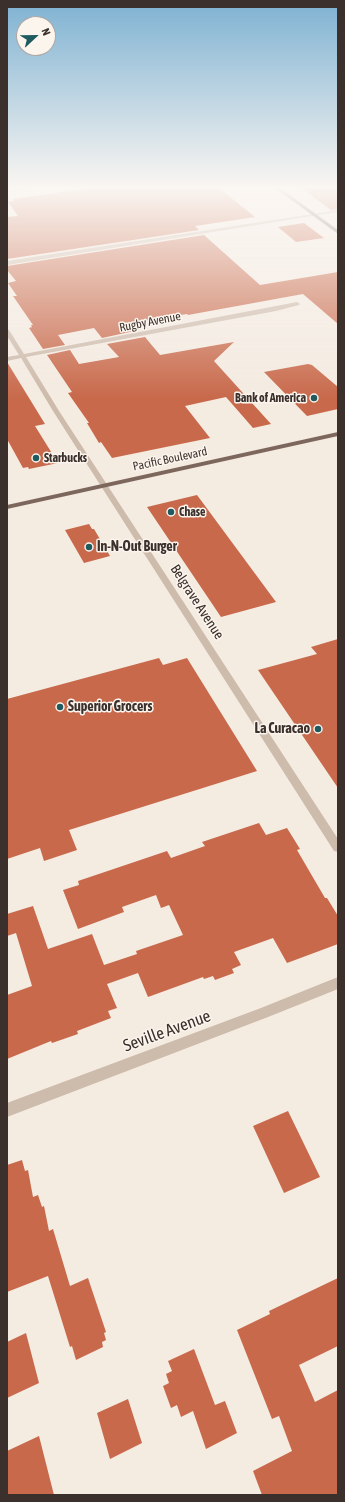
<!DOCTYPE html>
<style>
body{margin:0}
#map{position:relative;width:345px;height:1502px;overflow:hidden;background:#f4ebe1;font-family:"Asap Condensed",sans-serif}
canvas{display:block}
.frame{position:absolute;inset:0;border:8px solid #3b302b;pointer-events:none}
.north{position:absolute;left:16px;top:16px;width:40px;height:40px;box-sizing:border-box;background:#fbf5ee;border:1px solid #aea6a0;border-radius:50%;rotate:68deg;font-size:11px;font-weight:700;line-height:16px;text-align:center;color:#3b302b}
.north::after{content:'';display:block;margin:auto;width:14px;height:18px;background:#1f5a5e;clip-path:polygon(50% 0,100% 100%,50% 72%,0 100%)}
</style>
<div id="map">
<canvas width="345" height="1502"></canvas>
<div class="frame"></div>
<div class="north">N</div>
</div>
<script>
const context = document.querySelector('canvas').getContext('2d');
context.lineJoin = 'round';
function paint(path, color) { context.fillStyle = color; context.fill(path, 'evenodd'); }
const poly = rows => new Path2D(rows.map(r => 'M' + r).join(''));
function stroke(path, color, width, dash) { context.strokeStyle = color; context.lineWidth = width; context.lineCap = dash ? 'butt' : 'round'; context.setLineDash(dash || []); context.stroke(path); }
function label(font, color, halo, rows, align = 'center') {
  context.font = font + ' "Asap Condensed",sans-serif'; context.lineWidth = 3; context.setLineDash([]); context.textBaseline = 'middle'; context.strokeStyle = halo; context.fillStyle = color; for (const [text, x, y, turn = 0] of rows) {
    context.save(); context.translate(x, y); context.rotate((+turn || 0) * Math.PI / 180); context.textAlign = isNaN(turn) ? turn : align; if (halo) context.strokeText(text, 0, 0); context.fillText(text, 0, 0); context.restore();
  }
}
paint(poly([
 [91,188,219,188,255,217,195,226,199,230,7,259,7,217,18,216,8,202,14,201,13,199],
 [301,188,338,188,338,209,331,210],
 [304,223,324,238,296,242,278,227],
 [204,235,260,285,338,272,338,324,303,294,188,315,187,314,144,321,145,323,135,325,139,330,102,338,94,328,58,335,65,345,43,349,29,328,32,327,31,325,33,325,13,296,17,296,8,283,16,281,7,270,7,266],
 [145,337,160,355,234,342,214,361,271,424,253,428,226,397,185,406,210,438,112,458,101,442,99,443,87,423,89,423,68,393,72,392,47,355,70,350,79,364,119,357,107,344],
 [7,362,45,424,35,426,58,463,29,469,28,467,23,468,7,439],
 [308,364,312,365,338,387,338,409,307,416,264,372],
 [197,495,276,602,221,617,147,507],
 [89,524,92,529,94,529,110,556,84,563,65,530],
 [338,639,338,788,258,670,317,654,311,647],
 [159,658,163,665,187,658,257,771,69,830,77,850,44,861,40,848,7,859,7,699],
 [259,823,266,835,287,828,300,849,297,850,325,898,327,898,338,916,338,944,287,963,273,938,234,952,241,965,232,969,234,973,215,980,213,976,204,979,203,977,148,997,138,973,107,984,117,1008,108,1011,111,1018,77,1031,78,1034,52,1043,51,1041,7,1059,7,995,32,986,16,933,7,936,7,914,33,906,48,949,92,934,104,965,137,954,136,951,183,935,169,905,161,908,156,895,122,907,124,912,78,929,63,890,79,885,78,881,167,851,171,858,205,846,202,842],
 [288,1111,320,1177,284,1193,253,1126],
 [22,1160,25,1171,28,1170,33,1197,38,1195,42,1207,44,1206,49,1231,53,1229,70,1286,88,1278,106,1332,104,1333,106,1340,102,1342,103,1347,76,1360,72,1346,70,1347,48,1276,7,1292,7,1165],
 [338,1278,338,1346,299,1365,315,1402,338,1390,338,1495,262,1495,253,1471,292,1451,279,1416,272,1419,237,1330,270,1314,269,1311],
 [26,1333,39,1383,7,1398,7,1342],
 [194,1349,215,1405,225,1401,237,1433,206,1449,193,1411,181,1417,177,1405,171,1408,163,1386,169,1383,166,1374,172,1371,168,1361],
 [128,1399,142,1443,110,1459,97,1413],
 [39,1436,54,1495,7,1495,7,1451]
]), '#c8694b');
paint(poly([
 [22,188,33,188,7,192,7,190,22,188],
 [338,210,338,212,7,265,7,261,338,210],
 [297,302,300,304,299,305,276,311,26,357,59,411,338,839,338,852,334,851,53,411,21,358,7,361,7,357,19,355,7,336,7,329,9,330,24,354,297,302]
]), '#cdbbac');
paint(poly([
 [338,977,338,989,268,1017,7,1117,7,1103,261,1008,338,977]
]), '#cdbbac');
paint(poly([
 [275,188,280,188,338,230,338,234,275,188],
 [338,432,338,436,7,509,7,505,338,432]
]), '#7d675c');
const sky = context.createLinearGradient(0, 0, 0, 398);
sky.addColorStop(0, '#7eb2d2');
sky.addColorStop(0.47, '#faf6f2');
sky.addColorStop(1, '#faf6f200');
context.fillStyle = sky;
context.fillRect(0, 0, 345, 398);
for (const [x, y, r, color] of [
 [314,398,4,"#1f5a5e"],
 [36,458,4,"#1f5a5e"],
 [171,512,4,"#1f5a5e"],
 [89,547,4,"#1f5a5e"],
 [60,707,4,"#1f5a5e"],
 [318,729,4,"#1f5a5e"]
]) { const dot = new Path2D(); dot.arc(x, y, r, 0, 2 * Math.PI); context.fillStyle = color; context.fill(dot); stroke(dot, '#fbf5ee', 1.5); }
label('12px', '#3b302b', '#fbf5ee', [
 ["Rugby Avenue",150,322,-11],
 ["Pacific Boulevard",170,459,-12]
]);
label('bold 12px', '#3b302b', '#fbf5ee', [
 ["Bank of America",306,398,"right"],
 ["Starbucks",44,458],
 ["Chase",179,512]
], 'left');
label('bold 14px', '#3b302b', '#fbf5ee', [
 ["In-N-Out Burger",97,547],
 ["Superior Grocers",68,707],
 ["La Curacao",310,729,"right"]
], 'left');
label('14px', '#3b302b', '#fbf5ee', [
 ["Belgrave Avenue",197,602,57]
]);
label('17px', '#3b302b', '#fbf5ee', [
 ["Seville Avenue",167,1031,-20]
]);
</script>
